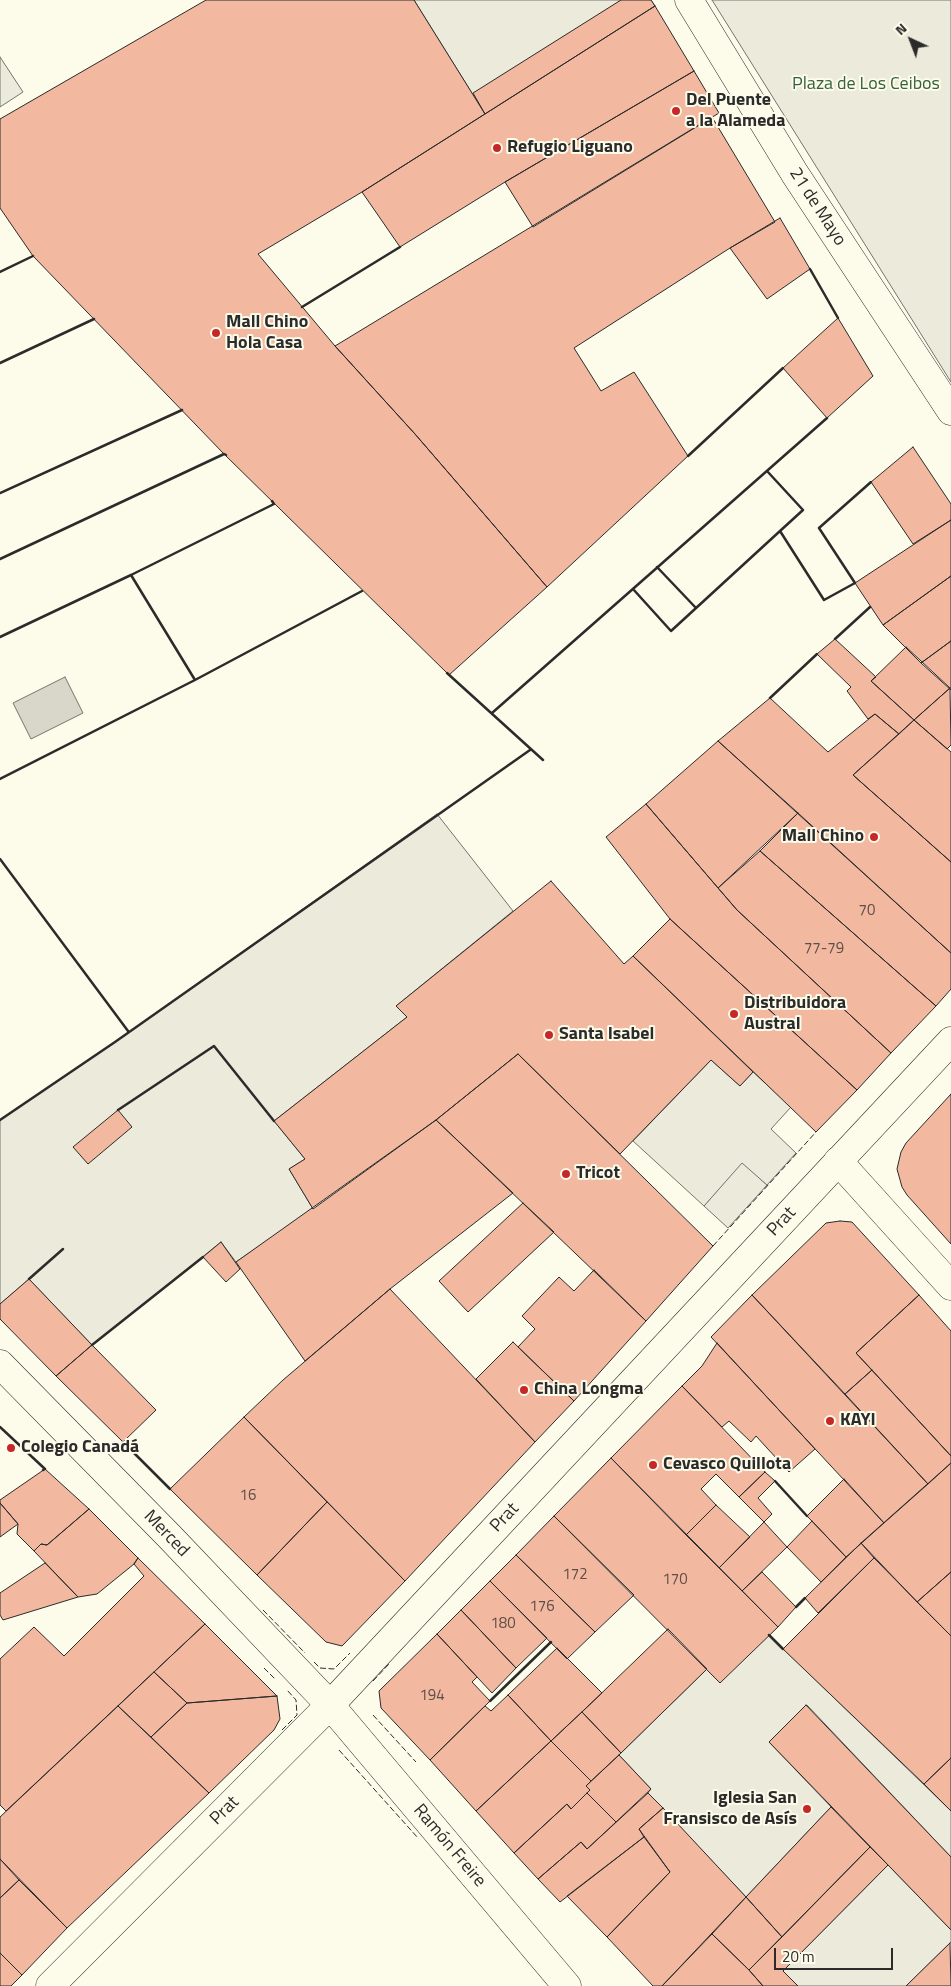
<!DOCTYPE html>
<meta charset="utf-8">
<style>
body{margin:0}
#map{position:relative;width:951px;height:1986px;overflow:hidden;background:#fdfbea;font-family:"Titillium Web",sans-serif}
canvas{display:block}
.north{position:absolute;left:886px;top:15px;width:50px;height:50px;-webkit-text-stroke:4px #fdfbea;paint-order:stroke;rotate:317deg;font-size:14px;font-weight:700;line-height:20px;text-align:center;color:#2b2b2b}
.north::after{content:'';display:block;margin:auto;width:18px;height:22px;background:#2b2b2b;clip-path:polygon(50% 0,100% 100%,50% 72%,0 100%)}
.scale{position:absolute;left:774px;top:1948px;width:119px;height:22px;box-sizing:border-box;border:2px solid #2b2b2b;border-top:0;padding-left:6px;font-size:15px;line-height:18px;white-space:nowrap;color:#2b2b2b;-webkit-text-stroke:4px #fdfbea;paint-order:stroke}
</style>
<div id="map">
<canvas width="951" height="1986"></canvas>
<div class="north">N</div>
<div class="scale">20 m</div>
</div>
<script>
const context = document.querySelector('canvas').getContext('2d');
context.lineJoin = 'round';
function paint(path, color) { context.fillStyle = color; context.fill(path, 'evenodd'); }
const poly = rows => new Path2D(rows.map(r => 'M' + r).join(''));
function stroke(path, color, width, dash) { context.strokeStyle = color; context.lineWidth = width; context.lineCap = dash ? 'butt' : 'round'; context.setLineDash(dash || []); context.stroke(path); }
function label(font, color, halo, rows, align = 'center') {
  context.font = font + ' "Titillium Web",sans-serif'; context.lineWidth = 4; context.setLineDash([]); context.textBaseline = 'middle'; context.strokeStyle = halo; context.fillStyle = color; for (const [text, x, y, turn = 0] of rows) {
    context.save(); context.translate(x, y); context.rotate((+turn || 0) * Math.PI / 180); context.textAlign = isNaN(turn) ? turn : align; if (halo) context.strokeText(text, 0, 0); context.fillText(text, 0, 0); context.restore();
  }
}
const green = poly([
 [712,0,951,0,951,382,712,0],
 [0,57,23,92,0,107,0,57],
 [742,1162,767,1185,728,1228,704,1206,742,1162],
 [769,1635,951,1811,951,1857,807,1705,769,1742,831,1807,746,1897,648,1793,651,1789,619,1755,707,1669,769,1635],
 [888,1865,951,1930,951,1942,906,1986,798,1986,783,1971,888,1865]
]);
paint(green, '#ecebdb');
stroke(green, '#74746e', 1);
const parking = poly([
 [414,0,651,0,655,6,485,114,414,0],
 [437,814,513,911,396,1006,407,1017,274,1121,305,1159,289,1169,313,1209,236,1262,221,1242,92,1345,29,1279,0,1304,0,1120,115,1042,437,814],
 [711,1060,740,1086,753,1072,791,1107,771,1129,796,1153,767,1185,742,1163,704,1206,633,1141,711,1060]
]);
paint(parking, '#eceadb');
stroke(parking, '#74746e', 1);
const water = poly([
 [65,677,83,713,31,739,13,703,65,677]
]);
paint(water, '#d8d7c9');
stroke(water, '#74746e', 1);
const building = poly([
 [206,0,414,0,485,114,362,192,258,254,335,346,415,434,547,587,449,675,224,454,33,256,0,208,0,119,206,0],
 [621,0,651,0,655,6,485,114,473,93,621,0],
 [655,6,694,71,505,182,400,247,362,192,655,6],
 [694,71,719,113,533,227,505,182,694,71],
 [712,117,775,222,730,248,574,348,601,391,634,372,688,456,547,587,415,434,335,346,712,117],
 [780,218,810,269,767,299,730,248,780,218],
 [838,318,873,376,827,418,783,368,838,318],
 [913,447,951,504,951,520,913,544,871,482,913,447],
 [951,520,951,576,883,625,855,583,951,520],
 [951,576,951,641,921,663,883,625,951,576],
 [835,639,876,677,871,681,914,720,899,734,875,714,868,719,847,691,851,687,817,654,835,639],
 [951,641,951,690,921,663,951,641],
 [906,647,950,688,914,720,871,681,906,647],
 [950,688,951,745,947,749,914,720,950,688],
 [770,698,828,752,875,714,899,734,853,775,951,862,951,953,718,741,770,698],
 [914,720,951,752,951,862,853,775,914,720],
 [718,741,798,813,718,888,646,804,718,741],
 [646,804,737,910,891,1053,857,1090,670,919,606,837,646,804],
 [798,813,951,953,951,989,936,1006,760,851,798,813],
 [760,851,936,1006,891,1053,737,910,718,888,760,851],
 [551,881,624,964,633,956,753,1072,740,1086,711,1060,620,1154,518,1054,436,1120,313,1209,289,1169,305,1159,274,1121,407,1017,396,1006,551,881],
 [670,919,857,1090,816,1132,633,956,670,919],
 [518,1054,713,1246,646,1321,436,1120,518,1054],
 [951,1094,951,1244,907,1195,902,1187,897,1169,901,1152,906,1143,951,1094],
 [118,1110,132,1127,88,1164,73,1147,118,1110],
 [436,1120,513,1193,390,1289,305,1361,236,1262,436,1120],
 [523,1203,554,1232,468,1312,439,1281,523,1203],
 [840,1221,852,1222,919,1295,856,1353,872,1370,845,1394,752,1295,826,1223,840,1221],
 [221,1242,240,1269,226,1282,203,1257,221,1242],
 [594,1270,646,1321,574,1401,518,1347,535,1329,522,1316,559,1277,574,1291,594,1270],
 [29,1279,92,1345,56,1376,0,1319,0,1304,29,1279],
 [390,1289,535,1442,405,1581,244,1417,283,1380,390,1289],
 [752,1295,928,1484,884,1523,711,1337,752,1295],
 [919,1295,951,1331,951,1456,856,1353,919,1295],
 [513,1342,574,1401,535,1442,476,1379,513,1342],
 [717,1343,815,1449,789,1472,756,1436,751,1442,729,1421,722,1427,682,1386,702,1366,717,1343],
 [92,1345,156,1410,123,1442,56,1376,92,1345],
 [872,1370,951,1456,951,1463,928,1484,845,1394,872,1370],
 [682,1386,765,1472,739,1497,716,1474,701,1489,716,1505,686,1535,611,1458,682,1386],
 [244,1417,327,1502,257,1575,170,1489,244,1417],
 [611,1458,778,1627,720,1683,554,1516,611,1458],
 [951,1463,951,1572,917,1602,861,1543,951,1463],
 [45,1469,89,1509,47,1545,41,1544,34,1551,17,1534,18,1524,0,1503,0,1500,45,1469],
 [765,1472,775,1481,758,1498,772,1514,764,1522,739,1497,765,1472],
 [844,1479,884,1523,846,1557,807,1516,844,1479],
 [327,1502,405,1581,342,1646,326,1642,257,1575,327,1502],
 [0,1503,18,1524,0,1537,0,1503],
 [716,1505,750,1537,719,1568,686,1535,716,1505],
 [89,1509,138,1558,134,1564,97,1594,78,1597,34,1551,41,1544,47,1545,89,1509],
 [554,1516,634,1595,595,1632,516,1555,554,1516],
 [812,1521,846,1557,821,1582,787,1547,812,1521],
 [764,1522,787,1547,742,1591,719,1568,764,1522],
 [861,1543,874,1558,818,1613,805,1598,861,1543],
 [516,1555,595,1632,567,1659,490,1581,516,1555],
 [138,1558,205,1624,6,1811,0,1805,0,1659,34,1627,64,1656,144,1576,134,1564,138,1558],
 [874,1558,951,1636,951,1758,924,1784,783,1649,874,1558],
 [45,1563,78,1597,3,1620,0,1615,0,1593,45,1563],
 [762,1572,796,1607,778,1627,742,1591,762,1572],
 [951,1572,951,1636,917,1602,951,1572],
 [490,1581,547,1638,516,1668,461,1610,490,1581],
 [461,1610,516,1668,492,1693,437,1634,461,1610],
 [205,1624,277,1696,187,1703,154,1672,205,1624],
 [668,1629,707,1669,621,1753,582,1712,668,1629],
 [437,1634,477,1677,472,1682,490,1701,430,1760,381,1708,379,1691,437,1634],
 [557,1648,602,1693,551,1741,508,1695,557,1648],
 [154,1672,187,1703,151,1737,118,1706,154,1672],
 [508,1695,551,1741,476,1811,430,1760,485,1706,491,1711,508,1695],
 [277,1696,280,1719,274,1730,209,1793,151,1737,187,1703,277,1696],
 [806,1705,951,1857,951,1930,769,1742,806,1705],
 [118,1706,209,1793,67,1928,0,1859,0,1817,118,1706],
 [582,1712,621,1753,591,1781,551,1741,582,1712],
 [551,1741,591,1781,586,1786,590,1790,571,1809,567,1804,514,1853,476,1811,551,1741],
 [619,1755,651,1789,616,1822,587,1793,590,1790,586,1786,619,1755],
 [951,1758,951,1811,924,1784,951,1758],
 [587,1793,616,1822,587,1849,581,1842,538,1879,514,1853,567,1804,571,1809,587,1793],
 [648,1793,663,1808,639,1829,644,1837,560,1902,538,1879,581,1842,587,1849,648,1793],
 [831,1807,870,1847,782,1937,746,1897,831,1807],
 [663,1808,746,1897,662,1986,653,1986,607,1937,670,1872,639,1829,663,1808],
 [644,1837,670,1872,607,1937,567,1896,644,1837],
 [870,1847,888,1865,783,1971,798,1986,763,1986,749,1970,870,1847],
 [0,1859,19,1880,0,1898,0,1859],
 [19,1880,67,1928,22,1975,0,1953,0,1898,19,1880],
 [746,1897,782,1937,749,1970,712,1934,746,1897],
 [712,1934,749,1970,763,1986,662,1986,712,1934],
 [950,1943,951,1986,906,1986,950,1943],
 [0,1953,22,1975,11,1986,0,1986,0,1953]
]);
paint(building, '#f2b8a0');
stroke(building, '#2b2b2b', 1);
const minor = poly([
 [689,0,795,174,951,411],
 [838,1161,951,1286]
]);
const tertiary = poly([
 [50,1986,330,1705,951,1041]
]);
const secondary = poly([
 [0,1364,170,1537,330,1705,567,1986]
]);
stroke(minor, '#2b2b2b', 29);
stroke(tertiary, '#2b2b2b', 29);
stroke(secondary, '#2b2b2b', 29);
stroke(minor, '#fdfbea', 28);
stroke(tertiary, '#fdfbea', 28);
stroke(secondary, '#fdfbea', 28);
stroke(poly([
 [713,1246,816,1132],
 [263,1610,305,1653],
 [314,1662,320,1668,334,1669,350,1653],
 [264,1668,275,1679],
 [373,1681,389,1664],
 [373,1715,416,1762],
 [282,1730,297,1715,296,1700,287,1690],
 [339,1750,418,1838]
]), '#2b2b2b', 1, [6, 2.5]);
stroke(poly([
 [810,269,838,318],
 [0,272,33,256],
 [302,307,400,247],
 [0,363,94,319],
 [688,456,783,368],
 [767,471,803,510,780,531],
 [0,493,182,410],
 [0,559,224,454,226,455],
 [657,567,696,608],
 [131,575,274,504,272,501],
 [633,589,671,631,780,531,824,600,855,583,819,528,871,482],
 [0,637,131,575,195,680],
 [835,639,870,607],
 [447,673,543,760],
 [770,698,817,654],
 [492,713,827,418],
 [0,779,195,680,362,591],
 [0,859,128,1031],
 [118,1110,214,1046,274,1121],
 [0,1120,115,1042,530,750],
 [29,1279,63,1249],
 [92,1345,203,1257],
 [0,1427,45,1469,43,1470],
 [123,1442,170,1489],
 [775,1481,807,1516],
 [796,1607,805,1598],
 [769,1635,783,1649],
 [490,1701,551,1642]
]), '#2b2b2b', 2.5);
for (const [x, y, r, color] of [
 [676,111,5,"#c62828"],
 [497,148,5,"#c62828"],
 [216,333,5,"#c62828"],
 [874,837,5,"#c62828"],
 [734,1014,5,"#c62828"],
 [549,1035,5,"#c62828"],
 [566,1174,5,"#c62828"],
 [524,1390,5,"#c62828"],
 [830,1421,5,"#c62828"],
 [11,1448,5,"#c62828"],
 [653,1465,5,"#c62828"],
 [807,1809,5,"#c62828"]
]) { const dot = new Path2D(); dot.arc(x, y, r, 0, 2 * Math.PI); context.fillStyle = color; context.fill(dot); stroke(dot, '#fdfbea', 2); }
label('15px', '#5d4e48', null, [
 ["70",867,911],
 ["77-79",824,949],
 ["16",248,1496],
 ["172",575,1575],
 ["170",675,1580],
 ["176",542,1607],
 ["180",503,1624],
 ["194",432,1696]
]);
label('18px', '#34623c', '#fdfbea', [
 ["Plaza de Los Ceibos",866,85]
]);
label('bold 18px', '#2b2b2b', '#fdfbea', [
 ["Del Puente",686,101],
 ["a la Alameda",686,122],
 ["Refugio Liguano",507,148],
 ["Mall Chino",226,323],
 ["Hola Casa",226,344],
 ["Mall Chino",864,837,"right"],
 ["Distribuidora",744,1004],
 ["Austral",744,1025],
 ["Santa Isabel",559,1035],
 ["Tricot",576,1174],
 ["China Longma",534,1390],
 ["KAYI",840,1421],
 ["Colegio Canadá",21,1448],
 ["Cevasco Quillota",663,1465],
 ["Iglesia San",797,1799,"right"],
 ["Fransisco de Asís",797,1820,"right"]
], 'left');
label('18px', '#2b2b2b', '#fdfbea', [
 ["21 de Mayo",817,207,57],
 ["Prat",782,1222,-47],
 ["Prat",505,1518,-47],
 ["Merced",166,1534,46],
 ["Prat",225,1811,-45],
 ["Ramón Freire",449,1846,50]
]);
</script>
